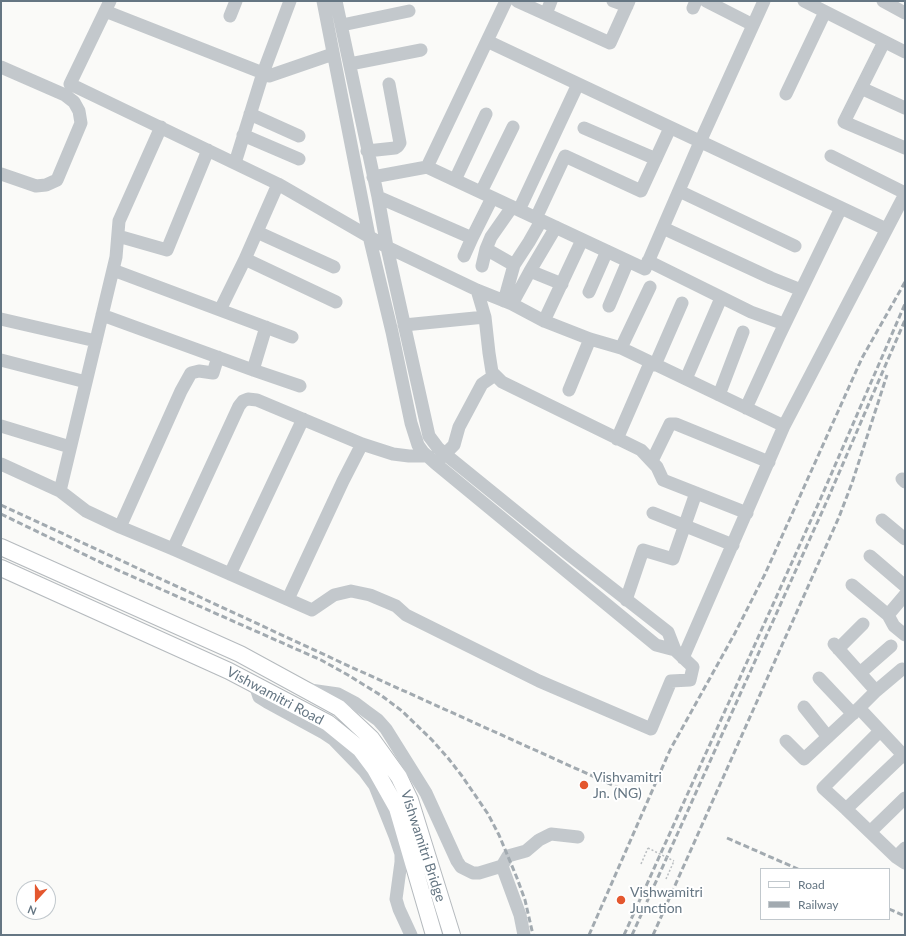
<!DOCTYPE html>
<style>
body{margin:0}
#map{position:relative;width:906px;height:936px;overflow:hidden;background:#fafaf8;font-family:Lato,sans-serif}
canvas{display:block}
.frame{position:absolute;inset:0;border:2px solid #657683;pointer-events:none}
.legend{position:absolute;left:760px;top:868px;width:130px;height:52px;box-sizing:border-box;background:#fff;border:1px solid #c1c8cd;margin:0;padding:5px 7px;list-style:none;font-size:12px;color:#657683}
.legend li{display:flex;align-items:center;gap:8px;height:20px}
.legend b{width:20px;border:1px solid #c1c8cd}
.north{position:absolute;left:16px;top:880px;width:40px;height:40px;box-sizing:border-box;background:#fff;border:1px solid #c1c8cd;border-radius:50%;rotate:201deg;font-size:11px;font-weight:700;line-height:16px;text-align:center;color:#657683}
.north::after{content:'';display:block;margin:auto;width:14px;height:18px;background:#e4572e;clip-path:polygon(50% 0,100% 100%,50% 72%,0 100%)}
</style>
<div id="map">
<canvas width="906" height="936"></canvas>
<div class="frame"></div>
<ul class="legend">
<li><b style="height:5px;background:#fff"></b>Road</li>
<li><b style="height:5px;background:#a2aab0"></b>Railway</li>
</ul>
<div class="north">N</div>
</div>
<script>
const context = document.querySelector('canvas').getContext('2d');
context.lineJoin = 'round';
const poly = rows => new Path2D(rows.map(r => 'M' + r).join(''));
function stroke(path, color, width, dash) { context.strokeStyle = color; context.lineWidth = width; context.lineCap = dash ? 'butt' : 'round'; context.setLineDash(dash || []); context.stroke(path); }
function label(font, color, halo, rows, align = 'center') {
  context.font = font + ' Lato,sans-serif'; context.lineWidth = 4; context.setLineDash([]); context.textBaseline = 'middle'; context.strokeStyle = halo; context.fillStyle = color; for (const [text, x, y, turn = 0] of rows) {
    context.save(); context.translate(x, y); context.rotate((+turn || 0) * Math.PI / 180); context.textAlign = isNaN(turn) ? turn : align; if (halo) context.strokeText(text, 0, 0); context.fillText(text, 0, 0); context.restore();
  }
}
const major = poly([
 [1,547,240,654,339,708,371,738,399,777,410,800,452,935],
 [1,568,229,671,328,723,360,749,375,769,397,808,434,935]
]);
stroke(major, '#b5babe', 18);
stroke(poly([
 [641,864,648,848],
 [666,879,674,861]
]), '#bbbfc2', 1.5, [2, 2]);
stroke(poly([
 [110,1,70,84,278,184,387,247,477,290,512,304,544,321,590,339,621,348,784,426],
 [290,1,263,73,269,76,333,54],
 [336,1,378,197,387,247,429,436,438,448,445,454,567,553,668,632,675,650],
 [517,1,610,43,629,1],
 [613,1,627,6],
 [706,1,753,25],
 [804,1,905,52],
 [883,1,905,13],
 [693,8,696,1],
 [105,11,263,73,235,163],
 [546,14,551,1],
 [230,16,236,1],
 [342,25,409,11],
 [487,41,886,229],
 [884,42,844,122,905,148],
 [350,64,421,50],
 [1,67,65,95,74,102,79,111,81,123,57,180,46,185,36,186,1,174],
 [861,88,905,108],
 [786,94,825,12],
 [250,114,299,136],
 [584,128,656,159],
 [243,135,299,159],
 [367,151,395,148,398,146,400,143,389,84],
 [831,156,905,193],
 [427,167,506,1],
 [373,177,427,167,645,269,700,142,764,1],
 [455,180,486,114],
 [278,184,245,259,336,302],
 [679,191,795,246],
 [481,192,513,127],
 [378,197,472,238,492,198],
 [519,210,578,84],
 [536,218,565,156,641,191,670,128],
 [663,228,771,278,801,290],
 [257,232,334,267],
 [118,236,167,250,208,150],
 [486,249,491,237,512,207],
 [464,256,472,238],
 [648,261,751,312,784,324],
 [482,266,486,249,514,265],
 [113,270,292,337],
 [530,271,562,284],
 [477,290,485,317,489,353,492,372,502,382,641,450,657,467,663,480,747,513],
 [589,292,607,251],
 [504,301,514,265,529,242,541,221],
 [512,304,530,271,556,227],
 [609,306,628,261],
 [220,310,245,259],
 [102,315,253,370,300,386],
 [1,319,96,341],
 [544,321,582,240],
 [404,325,485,317],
 [621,348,650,287],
 [1,360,86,382],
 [655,365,682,303],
 [253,370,266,327],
 [686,379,721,298],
 [569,390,590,339],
 [719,395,743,332],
 [746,408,779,336,841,208],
 [1,426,70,447],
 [617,439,650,363],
 [440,459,454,445,459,427,482,384,495,375],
 [652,461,670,424,676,424,769,462],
 [1,464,60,491,86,511,120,527,173,549,312,610,334,595,351,591,370,595,396,606,406,615,539,681,651,729,671,681,690,680,693,667,675,650,656,645,435,463,423,452,418,445,411,423,392,332,369,236,323,1],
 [902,479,905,482],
 [60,491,116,257,119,221,161,127],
 [653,513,733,545],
 [882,520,905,539],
 [120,527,181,391,191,373,199,371,213,373,218,357],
 [173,549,239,406,243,401,248,399,257,400,362,444,393,454,409,456,428,456],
 [870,556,905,586],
 [230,574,303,419],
 [852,585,888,615,894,626,905,635],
 [288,599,343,481,362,444],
 [626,600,643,550,673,559,696,493],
 [888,615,905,595],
 [834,644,876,691],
 [838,649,863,624],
 [683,658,784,426,905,194],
 [860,673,891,646],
 [819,678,853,714],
 [255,685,259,697,267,702,324,733,333,739,364,771,375,786,395,836,401,854,401,862,396,899,399,909,411,935],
 [310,690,338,694,355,703,367,712,378,720,386,729,426,793,457,861,461,867,473,873,479,873,502,866,508,856,526,851,539,840,551,834,578,837],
 [804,707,828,737],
 [859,708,876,691,902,669],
 [880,731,823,788,846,809,896,857,905,863],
 [786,741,804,759,859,708,905,757],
 [846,809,903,755],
 [870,832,905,798],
 [896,857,905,848],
 [502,866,520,915,524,935]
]), '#c3c8cc', 13);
stroke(major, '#fff', 16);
stroke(poly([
 [1,505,351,667,639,797],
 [1,514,104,564,321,660,348,675,382,696,402,711,432,740,448,758,462,776,488,814,499,835,517,878,525,900,533,935],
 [727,838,798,869],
 [889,909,905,916],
 [589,935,670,750,735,633,765,574,862,358,905,282],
 [624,935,820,500,905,304],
 [632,935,826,503,905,320],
 [653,935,839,517,852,483,887,375]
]), '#a2aab0', 3, [6, 3]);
stroke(poly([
 [648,848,674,861]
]), '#bbbfc2', 1.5, [2, 2]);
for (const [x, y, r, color] of [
 [584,785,5,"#e4572e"],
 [621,900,5,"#e4572e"]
]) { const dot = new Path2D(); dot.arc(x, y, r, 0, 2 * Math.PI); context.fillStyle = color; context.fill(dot); stroke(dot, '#fff', 1.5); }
label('14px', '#657683', '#fff', [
 ["Vishwamitri Road",275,696,28],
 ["Vishwamitri Bridge",423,846,72]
]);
label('14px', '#657683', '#fff', [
 ["Vishvamitri",593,777],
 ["Jn. (NG)",593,793],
 ["Vishwamitri",630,892],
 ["Junction",630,908]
], 'left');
</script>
